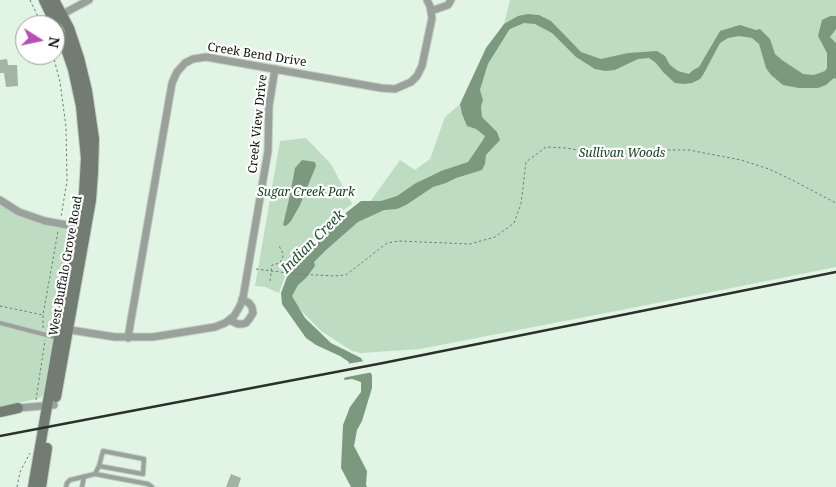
<!DOCTYPE html>
<style>
body{margin:0}
#map{position:relative;width:836px;height:487px;overflow:hidden;background:#e2f4e4;font-family:"Noto Serif",serif}
canvas{display:block}
.north{position:absolute;left:15px;top:15px;width:50px;height:50px;box-sizing:border-box;background:#fff;border:1px solid #9da09e;border-radius:50%;rotate:100deg;font-size:14px;font-weight:700;line-height:20px;text-align:center;color:#0b110c}
.north::after{content:'';display:block;margin:auto;width:18px;height:22px;background:#b750b4;clip-path:polygon(50% 0,100% 100%,50% 72%,0 100%)}
</style>
<div id="map">
<canvas width="836" height="487"></canvas>
<div class="north">N</div>
</div>
<script>
const context = document.querySelector('canvas').getContext('2d');
context.lineJoin = 'round';
function paint(path, color) { context.fillStyle = color; context.fill(path, 'evenodd'); }
const poly = rows => new Path2D(rows.map(r => 'M' + r).join(''));
function stroke(path, color, width, dash) { context.strokeStyle = color; context.lineWidth = width; context.lineCap = dash ? 'butt' : 'round'; context.setLineDash(dash || []); context.stroke(path); }
function label(font, color, halo, rows, align = 'center') {
  context.font = font + ' "Noto Serif",serif'; context.lineWidth = 4.5; context.setLineDash([]); context.textBaseline = 'middle'; context.strokeStyle = halo; context.fillStyle = color; for (const [text, x, y, turn = 0] of rows) {
    context.save(); context.translate(x, y); context.rotate((+turn || 0) * Math.PI / 180); context.textAlign = isNaN(turn) ? turn : align; if (halo) context.strokeText(text, 0, 0); context.fillText(text, 0, 0); context.restore();
  }
}
paint(poly([
 [510,0,836,0,836,267,642,306,420,349,361,353,352,351,321,331,287,296,289,282,360,216,400,160,415,170,430,159,445,117,460,104,475,106,488,64,510,30,504,24],
 [306,138,331,164,352,204,329,221,289,265,279,293,265,287,255,286,280,141],
 [0,203,22,217,63,228,67,231,70,235,69,251,43,395,40,398,0,407]
]), '#bedcc2');
paint(poly([
 [528,14,539,15,551,21,581,52,601,59,628,53,657,51,665,56,670,65,678,71,689,74,693,70,699,67,720,31,740,25,756,30,760,29,770,39,775,54,782,60,803,74,814,75,825,71,827,68,827,53,818,36,822,20,830,16,836,16,836,29,830,37,836,43,836,79,834,78,826,85,818,88,799,88,783,85,771,75,766,68,759,44,752,38,739,36,728,38,720,43,703,75,700,79,692,83,684,84,675,83,663,72,656,63,649,58,638,59,615,70,606,71,595,69,576,57,552,33,535,24,524,23,510,29,488,64,480,90,483,100,481,106,482,117,497,132,500,140,486,155,485,164,482,170,456,178,446,183,433,187,406,205,397,209,384,210,358,222,326,250,314,262,315,266,306,278,298,285,292,296,305,318,331,343,361,358,372,375,372,388,362,421,357,430,354,446,367,471,366,485,367,487,351,487,341,468,343,425,350,407,361,392,361,382,352,379,344,380,349,362,340,356,316,345,306,338,282,304,281,293,287,277,297,263,311,250,338,219,361,201,381,201,397,196,416,183,431,176,441,171,468,162,483,140,485,136,476,129,467,126,462,114,460,104,486,48,504,24,518,16],
 [302,160,315,162,316,166,300,205,291,221,286,226,283,225,290,195,295,168]
]), '#7c9980');
paint(poly([
 [365,361,373,372,342,378,346,364]
]), '#e2f4e4');
paint(poly([
 [7,59,8,65,17,65,18,86,6,87,4,73,0,73,0,60],
 [231,474,241,478,238,487,226,487]
]), '#a3b4a5');
const lane = poly([
 [0,323,58,338],
 [95,474,148,484,152,487],
 [66,487,67,483,70,480,95,474,99,466,103,451,144,459,143,474,99,466],
 [82,487,84,477]
]);
const street = poly([
 [431,11,448,5,451,0],
 [59,16,89,0],
 [0,200,19,212,45,221,78,227],
 [229,320,238,324,242,324,246,323,250,318,253,313,252,307,249,303,242,299],
 [64,329,115,337,153,337,215,327,225,323,234,316,240,306,243,298,268,151,269,106,275,69],
 [128,338,131,320,172,83,177,72,185,63,193,59,206,57,381,88,395,89,411,82,417,76,422,66,432,18,430,6,427,0],
 [18,408,54,405]
]);
const secondary = poly([
 [54,0,69,28,79,58,87,91,94,139,93,172,91,200,56,397],
 [0,412,18,408],
 [33,487,84,194,86,158,81,106,73,69,63,40,44,0],
 [41,487,47,448]
]);
stroke(lane, '#c0d0c1', 6);
stroke(street, '#c0d0c1', 9);
stroke(secondary, '#c0d0c1', 12);
stroke(poly([
 [30,0,42,25],
 [53,55,60,82,66,127,67,181,61,217],
 [256,269,296,274,335,276,346,275,387,243,399,241,470,244,495,237,514,223,521,204,526,162,546,147,566,148,588,152,640,150,689,150,741,160,769,169,792,180,836,203],
 [270,281,272,265,280,263,283,256,282,251,279,246],
 [0,306,43,315],
 [43,328,43,315,58,231],
 [36,400,45,340],
 [17,487,20,472,30,453]
]), '#717d73', 1, [2.5, 2.5]);
stroke(lane, '#9aa19b', 4);
stroke(street, '#9aa19b', 7);
stroke(secondary, '#727c73', 10);
stroke(poly([
 [0,436,383,363,836,272]
]), '#29312a', 2.5);
label('12px', '#0b110c', '#fff', [
 ["Creek Bend Drive",257,55,9],
 ["Creek View Drive",258,124,-84],
 ["West Buffalo Grove Road",66,266,-80]
]);
label('italic 12px', '#0b3c19', '#fff', [
 ["Sullivan Woods",622,154],
 ["Sugar Creek Park",306,193]
]);
label('italic 14px', '#204e2a', '#fff', [
 ["Indian Creek",313,242,-45]
]);
</script>
